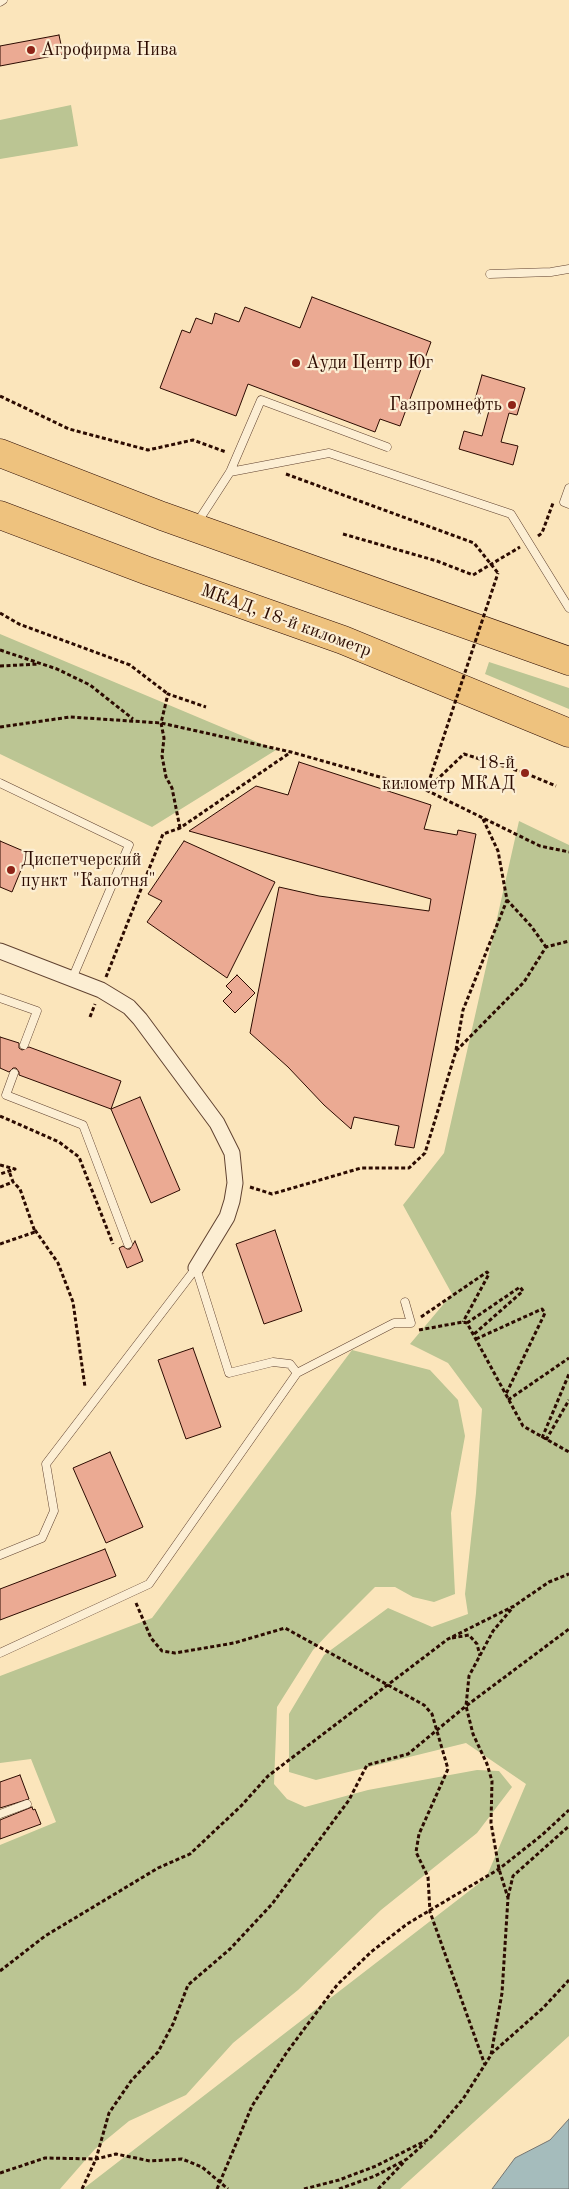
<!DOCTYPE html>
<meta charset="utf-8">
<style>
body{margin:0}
canvas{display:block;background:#fbe5bb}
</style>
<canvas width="569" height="2189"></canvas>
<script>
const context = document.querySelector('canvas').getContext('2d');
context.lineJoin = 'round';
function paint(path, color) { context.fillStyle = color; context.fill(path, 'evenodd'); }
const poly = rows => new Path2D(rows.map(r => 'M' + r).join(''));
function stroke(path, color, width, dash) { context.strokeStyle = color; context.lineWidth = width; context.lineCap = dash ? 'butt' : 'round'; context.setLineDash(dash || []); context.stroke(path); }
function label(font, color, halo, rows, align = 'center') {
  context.font = font + ' "Old Standard TT",serif'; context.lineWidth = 4.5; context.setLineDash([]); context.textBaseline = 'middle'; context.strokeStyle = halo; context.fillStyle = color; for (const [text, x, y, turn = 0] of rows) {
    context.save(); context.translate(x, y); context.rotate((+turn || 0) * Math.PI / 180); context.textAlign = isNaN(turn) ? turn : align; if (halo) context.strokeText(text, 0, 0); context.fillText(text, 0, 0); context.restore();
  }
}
paint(poly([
 [71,105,78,146,0,159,0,120],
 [0,634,276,750,152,827,0,754],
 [489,662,569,688,569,709,485,674],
 [519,821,569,845,569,2036,400,2189,83,2189,486,1878,526,1784,466,1743,316,1780,289,1772,289,1714,324,1655,388,1608,432,1627,468,1614,465,1594,476,1493,482,1409,448,1363,410,1344,452,1294,403,1205,444,1153],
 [352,1350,430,1370,458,1400,465,1436,451,1513,455,1594,434,1602,413,1597,395,1587,375,1587,329,1633,313,1650,277,1707,274,1784,287,1799,305,1807,368,1790,477,1770,499,1771,512,1787,477,1833,381,1910,298,1990,233,2043,186,2095,129,2121,95,2149,60,2189,0,2189,0,1845,56,1822,31,1759,0,1763,0,1676,152,1618]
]), '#bbc593');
const water = poly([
 [569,2119,569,2189,492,2189,515,2158,550,2140,569,2119]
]);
paint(water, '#a5bcbc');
stroke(water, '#757571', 1);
const building = poly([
 [59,35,63,54,0,66,0,46,59,35],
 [312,297,431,342,400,426,380,419,375,432,248,384,236,416,160,388,182,330,190,333,196,318,212,324,215,313,239,322,245,307,300,328,312,297],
 [482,375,525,388,517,415,509,413,501,442,518,446,513,465,459,449,464,431,482,436,490,407,474,403,482,375],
 [299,762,431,805,424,829,457,835,458,830,476,834,414,1148,395,1145,399,1126,354,1117,351,1129,324,1105,288,1067,250,1033,279,887,319,896,429,911,431,899,189,831,256,786,288,795,299,762],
 [0,841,28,853,12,892,0,887,0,841],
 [184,841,275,882,227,978,147,922,162,901,148,894,184,841],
 [237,975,255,993,235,1013,223,1001,232,992,226,986,237,975],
 [0,1037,19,1043,19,1048,22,1050,29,1047,121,1081,111,1109,19,1075,19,1072,16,1068,13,1068,9,1072,0,1068,0,1037],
 [140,1097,180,1190,151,1203,111,1109,140,1097],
 [275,1230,302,1311,264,1324,236,1244,275,1230],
 [135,1241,143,1261,127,1268,119,1248,123,1246,127,1249,130,1249,135,1241],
 [193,1348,221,1427,186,1439,158,1360,193,1348],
 [110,1452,143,1527,106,1543,73,1468,110,1452],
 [105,1549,116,1576,0,1620,0,1589,105,1549],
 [20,1775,29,1799,0,1808,0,1782,20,1775],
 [32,1807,33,1810,35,1809,41,1824,0,1839,0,1820,32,1807]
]);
paint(building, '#ebaa93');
stroke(building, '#2c0b01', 1);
const lane = poly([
 [0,2,3,0],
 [490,274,551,272,569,269],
 [230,472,329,453,511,514,569,608],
 [569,488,564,502,569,504],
 [197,523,230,472,261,400,387,447],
 [0,783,129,845,72,979],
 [0,998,37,1011,24,1045],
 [14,1073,6,1095,83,1125,128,1244],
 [196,1268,229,1373,273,1362,290,1364,297,1373,394,1323,411,1323,405,1302],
 [0,1555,42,1538,54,1511,46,1464,196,1268],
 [0,1653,149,1584,297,1373],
 [0,1814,27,1804]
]);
const street = poly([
 [0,951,101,990,129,1007,140,1019,217,1123,232,1153,235,1183,232,1201,227,1217,196,1268]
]);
const highway = poly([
 [0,453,162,516,569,661],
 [0,515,148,571,343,640,569,733]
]);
stroke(lane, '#604230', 9);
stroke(street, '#604230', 17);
stroke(highway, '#2c0b01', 29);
stroke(poly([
 [0,396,69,429,148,450,193,440,226,452],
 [286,474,474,543,498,573],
 [343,534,437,561,473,575,520,547],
 [538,536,542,533,553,503],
 [0,613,19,624,130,665,168,694],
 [0,650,57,669,90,685,133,719],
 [0,666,39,664],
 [0,727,70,717,161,723,291,752,426,790,540,846,569,852],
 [426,790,464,754,525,773,556,786],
 [483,819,498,851,507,900,531,926,546,947],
 [180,828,172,788,166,777,162,756,164,738,161,723,168,694,206,707],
 [106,977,163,834,180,828,291,752],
 [90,1017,95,1004],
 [456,1050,463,1010,507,900],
 [0,1116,59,1142,79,1157,113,1244],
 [0,1165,15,1169,0,1174],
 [0,1187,13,1182,9,1171],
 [250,1187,272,1194,361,1168,409,1168,425,1153,456,1051,524,982,546,947,569,941],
 [35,1230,58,1263,73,1302,85,1387],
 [0,1244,35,1232,20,1189,13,1182],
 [421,1317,487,1272,489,1274,463,1322],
 [467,1323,520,1287,523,1291,473,1335],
 [419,1330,463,1322,467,1323,523,1426,569,1452],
 [476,1339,542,1309,545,1313,506,1394],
 [508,1400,569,1358],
 [542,1438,569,1374],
 [546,1440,569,1400],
 [136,1603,151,1638,162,1651,175,1653,234,1643,285,1628,424,1705,432,1714,448,1769,419,1834,416,1852,428,1877,430,1912,485,2065],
 [452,1638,469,1635,477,1644,480,1656],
 [508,1897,513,1876,569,1826],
 [0,1971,45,1936,158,1868,190,1854,241,1806,268,1776,448,1639,514,1606,549,1582,569,1574],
 [491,2054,543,2008,569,1980],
 [0,2173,45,2158,96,2159,116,2154,150,2161,182,2159,202,2167,228,2189],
 [82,2189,96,2159,109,2113,131,2081,158,2052,173,2024,188,1985,230,1949,272,1904,349,1800,367,1765,408,1754,466,1706,569,1629],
 [217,2189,252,2106,287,2052,337,1985,371,1952,407,1924,499,1869,542,1835,569,1810],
 [304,2189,339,2180,376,2166,429,2139,463,2099,491,2055,502,1993,508,1898,499,1869,491,1823,492,1781,487,1764,473,1734,466,1706,469,1676,493,1631,514,1606],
 [339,2189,375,2176,407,2159,425,2143],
 [378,2189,405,2161]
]), '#2c0b01', 3, [4, 2.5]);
stroke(lane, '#fceed3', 8);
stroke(street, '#fceed3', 15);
stroke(highway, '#eec27e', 28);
stroke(poly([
 [426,790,498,573]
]), '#2c0b01', 3, [4, 2.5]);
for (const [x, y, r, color] of [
 [31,50,5,"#8f2418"],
 [296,363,5,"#8f2418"],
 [512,405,5,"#8f2418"],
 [525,773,5,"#8f2418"],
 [11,870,5,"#8f2418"]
]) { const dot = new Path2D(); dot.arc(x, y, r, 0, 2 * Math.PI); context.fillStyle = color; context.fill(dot); stroke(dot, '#fceed3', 2); }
label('18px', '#2c0b01', '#fceed3', [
 ["Агрофирма Нива",41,50],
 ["Ауди Центр Юг",306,363],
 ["Газпромнефть",502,405,"right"],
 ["18-й",515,763,"right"],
 ["километр МКАД",515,784,"right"],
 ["Диспетчерский",21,860],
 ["пункт \"Капотня\"",21,881]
], 'left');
label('18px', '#2c0b01', '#fceed3', [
 ["МКАД, 18-й километр",286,621,20]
]);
</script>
